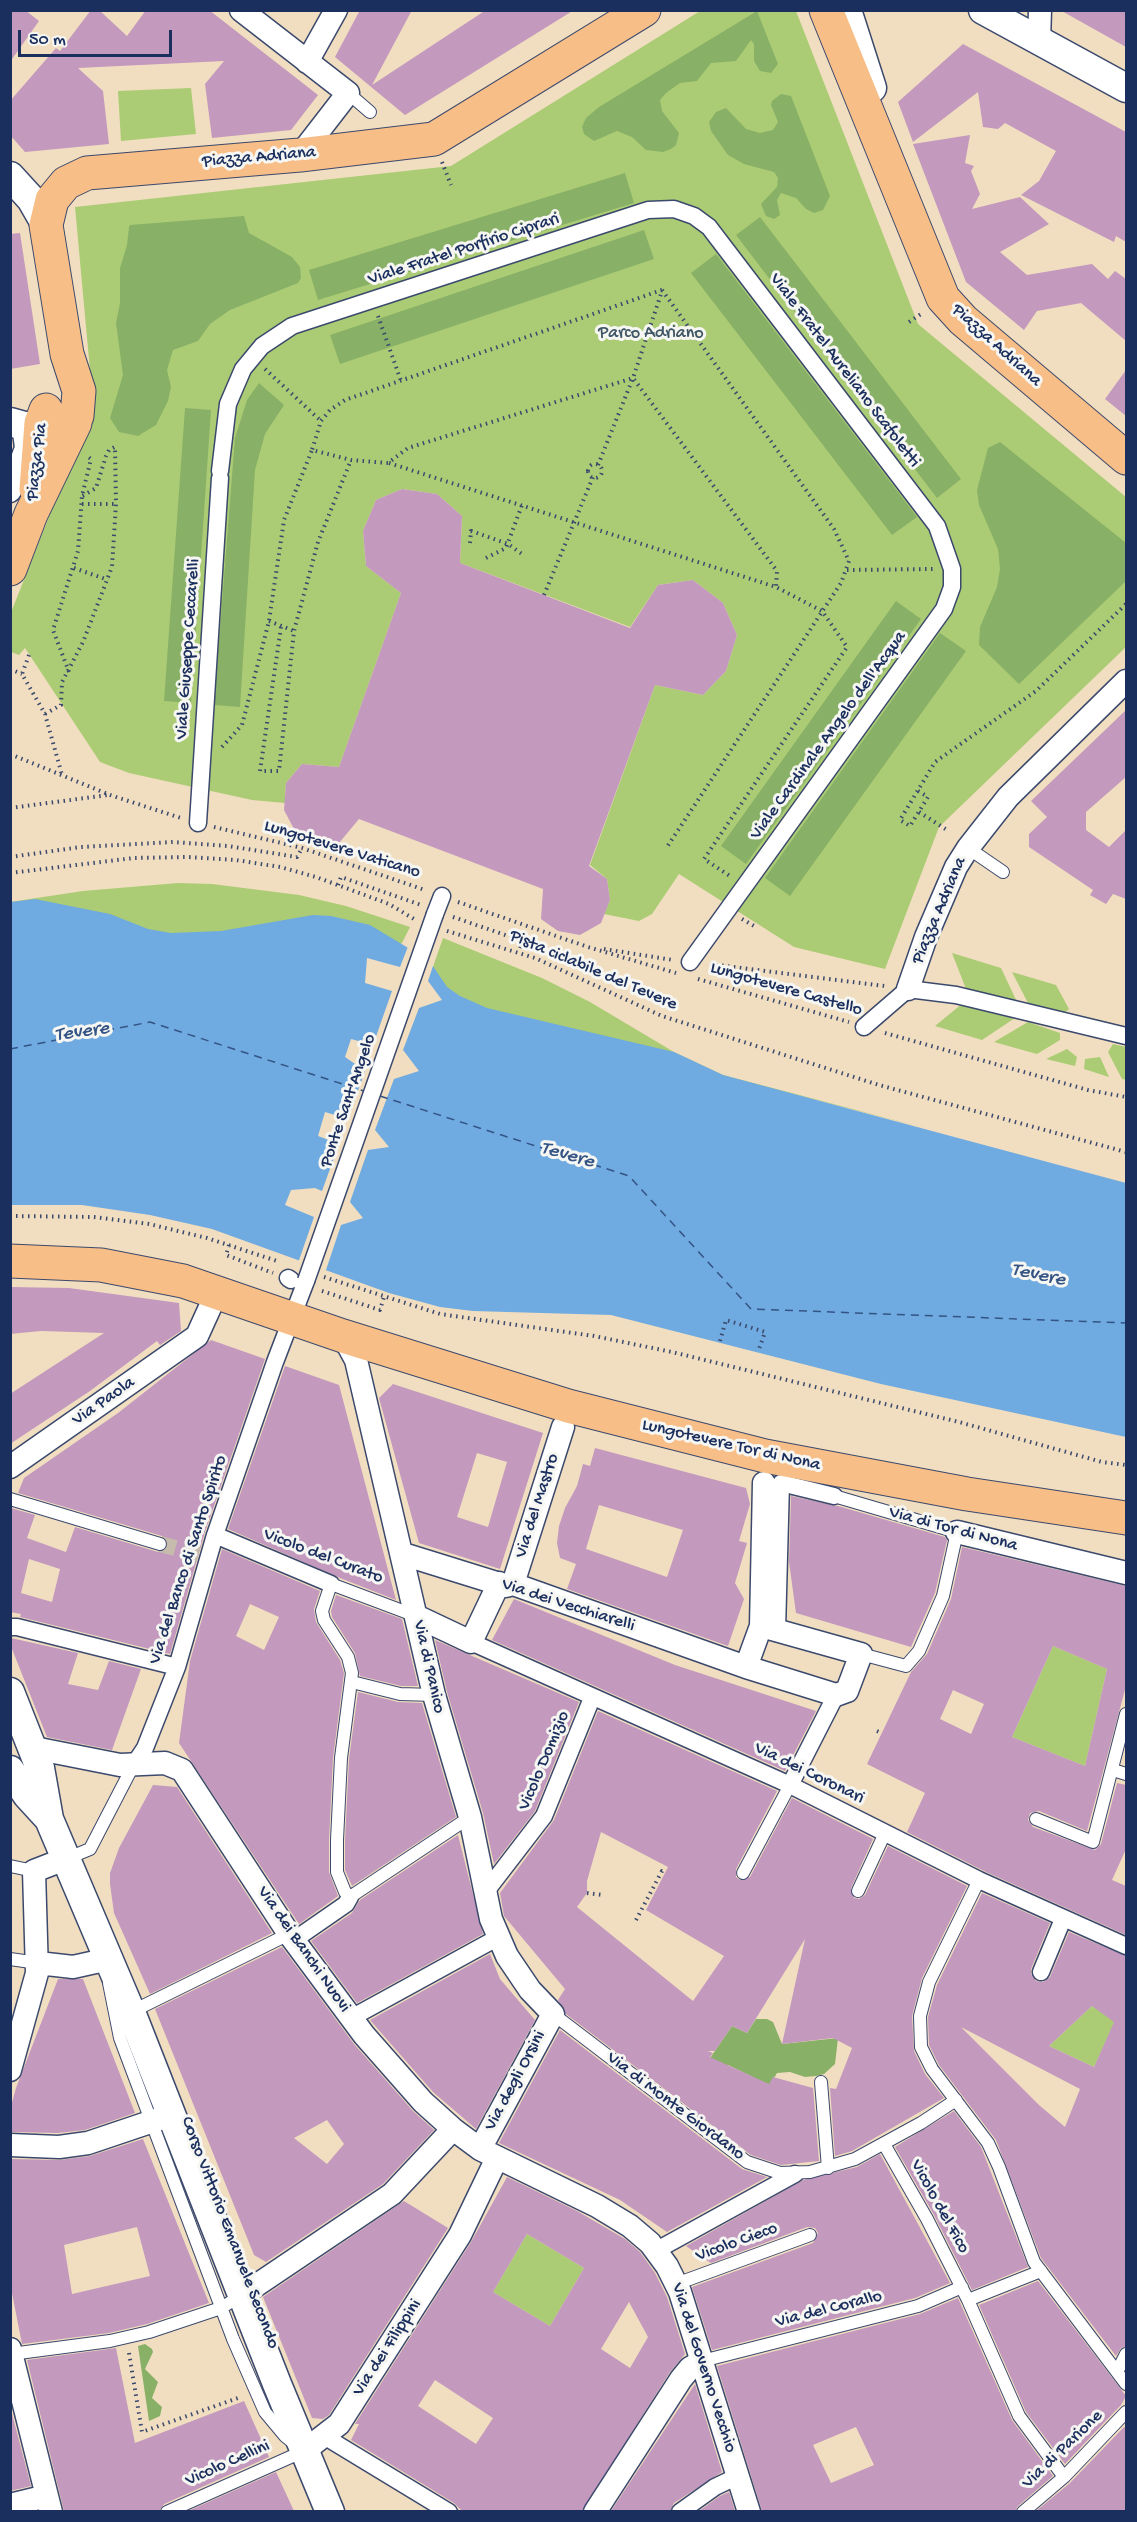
<!DOCTYPE html>
<style>
body{margin:0}
#map{position:relative;width:1137px;height:2522px;overflow:hidden;background:#f1dec0;font-family:"Gochi Hand",sans-serif}
canvas{display:block}
.frame{position:absolute;inset:0;border:12px solid #1b2f5e;pointer-events:none}
.scale{position:absolute;left:18px;top:30px;width:154px;height:27px;box-sizing:border-box;border:3px solid #1b2f5e;border-top:0;padding-left:8px;font-size:18px;line-height:21px;white-space:nowrap;color:#1b2f5e;-webkit-text-stroke:4px #f6f6f2;paint-order:stroke}
</style>
<div id="map">
<canvas width="1137" height="2522"></canvas>
<div class="frame"></div>
<div class="scale">50 m</div>
</div>
<script>
const context = document.querySelector('canvas').getContext('2d');
context.lineJoin = 'round';
function paint(path, color) { context.fillStyle = color; context.fill(path, 'evenodd'); }
const poly = rows => new Path2D(rows.map(r => 'M' + r).join(''));
function stroke(path, color, width, dash) { context.strokeStyle = color; context.lineWidth = width; context.lineCap = dash ? 'butt' : 'round'; context.setLineDash(dash || []); context.stroke(path); }
function label(font, color, halo, rows, align = 'center') {
  context.font = font + ' "Gochi Hand",sans-serif'; context.lineWidth = 6; context.setLineDash([]); context.textBaseline = 'middle'; context.strokeStyle = halo; context.fillStyle = color; for (const [text, x, y, turn = 0] of rows) {
    context.save(); context.translate(x, y); context.rotate((+turn || 0) * Math.PI / 180); context.textAlign = isNaN(turn) ? turn : align; if (halo) context.strokeText(text, 0, 0); context.fillText(text, 0, 0); context.restore();
  }
}
paint(poly([
 [700,11,796,11,918,324,1126,497,1126,647,939,827,885,969,794,947,679,874,652,914,639,921,604,914,610,900,607,879,590,865,655,685,703,695,726,671,737,635,723,603,693,580,658,585,630,627,460,563,462,516,437,494,402,489,376,500,363,531,366,566,401,593,339,767,302,764,286,783,285,803,252,800,129,773,100,762,25,648,19,655,11,652,10,615,58,494,92,392,75,207,451,166],
 [191,88,196,134,121,141,118,91],
 [178,883,212,884,299,895,346,906,410,927,402,943,395,950,251,953,10,902,83,891],
 [443,938,542,978,590,1002,674,1052,723,1075,933,1130,512,1022,428,981],
 [952,953,1001,968,1017,1002,966,989],
 [1012,972,1056,985,1069,1009,1061,1016,1030,1007],
 [963,1003,1015,1018,982,1040,935,1026],
 [1028,1022,1060,1033,1060,1040,1037,1054,994,1042],
 [1113,1044,1126,1047,1126,1080,1122,1079,1108,1052],
 [1067,1049,1077,1057,1075,1066,1046,1059],
 [1100,1057,1109,1077,1084,1069,1085,1059],
 [1053,1646,1107,1669,1085,1766,1012,1737],
 [1092,2006,1116,2019,1094,2067,1049,2046],
 [527,2234,584,2268,550,2326,493,2292]
]), '#abcc74');
paint(poly([
 [757,11,778,64,771,73,760,71,754,61,754,44,751,40,736,61,711,63,697,81,680,83,666,93,660,100,662,111,679,133,676,145,671,149,663,152,646,150,632,137,617,131,594,141,584,134,582,127,586,118,599,107],
 [781,94,791,96,830,196,823,210,814,213,806,209,796,198,781,193,777,200,780,215,774,219,766,216,761,204,777,187,778,178,774,172,744,164,728,155,711,131,709,122,716,112,726,108,746,129,760,133,773,130,778,122,771,105,772,101],
 [625,173,634,203,318,300,309,270],
 [244,216,249,233,292,257,300,267,301,278,298,283,230,310,210,324,198,341,173,350,167,370,171,387,168,401,156,425,138,436,119,432,110,418,123,375,116,323,120,303,120,268,127,245,129,227,130,225],
 [760,217,961,479,937,498,736,235],
 [644,230,654,259,340,364,330,335],
 [716,254,917,517,892,535,691,273],
 [259,383,284,405,265,434,255,470,240,707,214,705,235,438,247,400],
 [185,408,211,410,191,703,164,701],
 [1000,442,1126,543,1126,581,1019,684,979,645,980,627,997,587,1000,569,998,549,979,505,977,490,988,448],
 [896,601,921,619,746,864,721,846],
 [940,633,966,651,790,896,765,878],
 [756,2019,767,2019,773,2022,782,2044,838,2038,835,2064,824,2074,816,2076,805,2077,790,2072,777,2073,763,2097,753,2077,728,2065,706,2064,732,2026,747,2033],
 [145,2344,152,2349,153,2352,145,2369,158,2382,152,2398,162,2407,160,2416,149,2421,138,2346]
]), '#88b066');
paint(poly([
 [35,899,110,914,148,929,171,933,221,931,313,915,331,916,370,925,415,952,433,966,447,987,460,996,487,1008,674,1052,723,1075,1126,1183,1126,1437,881,1384,611,1315,473,1311,440,1307,389,1293,212,1229,150,1215,82,1205,11,1205,11,902]
]), '#6faae0');
paint(poly([
 [409,944,434,963,428,981,442,1000,419,1008,403,1050,419,1071,394,1079,375,1130,389,1147,368,1150,350,1202,363,1218,341,1225,325,1273,298,1263,314,1217,285,1205,291,1190,315,1188,322,1191,339,1144,318,1136,325,1112,348,1119,365,1071,345,1057,351,1039,373,1045,392,991,365,983,367,958,400,967]
]), '#f1dec0');
stroke(poly([
 [10,1049,150,1022,364,1091],
 [380,1096,629,1176,751,1309,1126,1323]
]), '#345485', 1.5, [8, 6]);
paint(poly([
 [10,10,25,10,39,21,10,62],
 [91,10,99,10,127,36,146,10,209,10,318,95,291,130,212,138,205,84,224,61,78,68,103,91,109,144,25,152,10,135,10,101,56,48,60,51],
 [360,10,412,10,372,85,486,10,574,10,405,115,335,57],
 [1060,10,1126,10,1126,47],
 [963,44,1126,132,1126,242,1116,236,1114,242,1021,195,1039,181,1056,151,1005,123,998,129,983,127,978,92,913,142,898,102],
 [970,135,965,163,974,166,971,171,980,194,972,209,1020,197,1049,224,1000,252,1027,275,1092,264,1108,279,1115,271,1126,279,1126,341,1081,303,1037,311,1024,330,966,282,913,144],
 [20,233,40,364,10,369,10,234],
 [1126,370,1126,416,1105,399],
 [402,489,437,494,462,516,460,563,630,628,658,585,693,580,723,603,737,635,726,671,703,695,655,685,589,866,607,879,610,900,601,923,580,935,558,931,541,919,543,889,359,819,339,843,313,843,294,829,284,810,286,783,302,764,339,767,401,593,366,566,363,531,376,500],
 [1126,710,1126,777,1086,812,1086,830,1109,847,1126,830,1126,899,1113,894,1106,904,1090,895,1093,890,1029,847,1029,834,1047,817,1031,801],
 [10,1287,69,1288,179,1303,181,1331,160,1345,157,1341,90,1391,10,1444,10,1394,104,1333,41,1331,10,1334],
 [211,1340,265,1359,205,1532,170,1654,20,1617,21,1614,10,1612,11,1508,35,1515,27,1538,66,1552,75,1527,158,1552,166,1550,168,1542,162,1536,18,1493,24,1478,118,1413],
 [29,1559,60,1569,52,1602,21,1593],
 [285,1366,339,1385,396,1600,340,1578,228,1529],
 [393,1384,543,1433,500,1569,419,1543,379,1398],
 [477,1453,507,1462,488,1527,457,1517],
 [595,1448,746,1488,750,1504,739,1541,747,1543,735,1583,744,1599,728,1646,567,1589,576,1564,560,1558,557,1543,559,1526,565,1508,577,1486,583,1464,590,1466],
 [599,1505,683,1530,667,1577,586,1549],
 [791,1496,838,1506,945,1537,947,1540,935,1593,911,1647,796,1613,789,1562],
 [962,1547,1126,1586,1126,1686,1087,1831,1039,1811,1030,1813,1028,1820,1033,1827,1095,1850,1101,1844,1117,1783,1126,1785,1126,1849,1112,1880,1126,1886,1126,1935,984,1871,907,1832,925,1793,867,1764,911,1672,927,1654,951,1599],
 [1053,1646,1107,1669,1085,1766,1012,1737],
 [953,1690,984,1704,971,1734,940,1719],
 [222,1549,320,1591,314,1609,316,1622,340,1660,344,1673,333,1758,329,1840,329,1872,338,1896,299,1924,179,1743,190,1661],
 [250,1604,279,1617,264,1650,236,1636],
 [336,1595,402,1619,418,1686,401,1686,360,1676,355,1653,332,1617,331,1611],
 [514,1599,675,1665,816,1711,785,1771,492,1640],
 [11,1638,78,1653,68,1684,98,1690,109,1661,141,1669,112,1750,47,1737,10,1644],
 [435,1640,579,1702,535,1811,494,1864,483,1813,447,1692],
 [358,1692,398,1702,422,1703,456,1817,352,1886,345,1870,345,1840,349,1759],
 [598,1711,777,1791,736,1869,736,1877,740,1880,750,1877,792,1798,873,1839,851,1888,854,1898,859,1899,865,1895,888,1846,967,1886,922,1978,912,2016,914,2051,925,2074,944,2098,852,2151,835,2156,830,2088,836,2089,852,2048,833,2038,782,2044,805,1939,747,2033,732,2026,715,2051,708,2051,713,2053,710,2057,769,2084,773,2077,813,2088,819,2161,781,2165,751,2155,566,2014,558,2000,565,1989,504,1916,500,1893,554,1820],
 [601,1832,668,1867,646,1910,724,1956,693,2001,577,1907,587,1893,587,1881],
 [153,1785,177,1787,272,1933,150,1994,114,1913,110,1884,110,1873,119,1848],
 [458,1835,483,1934,357,2003,311,1941,352,1913,360,1900],
 [982,1893,1050,1923,1031,1969,1031,1974,1036,1981,1043,1982,1050,1977,1069,1932,1126,1956,1126,2346,1121,2348,1116,2356,1041,2258,996,2140,939,2065,929,2045,928,2017,937,1985],
 [1092,2006,1114,2022,1094,2067,1049,2046],
 [961,2027,1080,2089,1065,2127,1039,2105],
 [282,1947,354,2044,413,2111,434,2130,383,2184,266,2262,254,2255,155,2009],
 [327,2120,344,2144,327,2164,294,2138],
 [490,1954,500,1979,535,2020,476,2129,433,2092,370,2020],
 [58,1979,83,1979,135,2113,85,2130,58,2133,10,2132,10,2110,16,2088],
 [560,2030,742,2169,767,2177,667,2232,620,2200,499,2143],
 [954,2111,981,2147,1028,2267,972,2290,934,2215,895,2147],
 [143,2139,209,2303,147,2324,109,2333,22,2344,10,2283,10,2159,59,2160,90,2156],
 [137,2227,150,2276,72,2294,64,2245],
 [880,2154,950,2283,915,2298,712,2350,692,2287,813,2243,818,2233,815,2228,807,2227,711,2263,686,2246,803,2180,857,2167],
 [507,2177,577,2211,625,2239,640,2252,655,2273,667,2297,685,2354,670,2372,582,2511,462,2511,454,2503,351,2440,359,2424,355,2424,471,2242],
 [527,2234,584,2268,550,2326,493,2292],
 [629,2302,648,2337,630,2368,601,2349],
 [435,2380,493,2418,476,2444,418,2406],
 [404,2201,448,2228,329,2415,323,2419,312,2418,263,2297],
 [1038,2281,1126,2396,1121,2405,1065,2464,1026,2412,979,2305],
 [958,2298,1012,2420,1053,2476,1018,2506,1015,2511,762,2511,717,2366,920,2314],
 [856,2427,874,2465,831,2483,813,2445],
 [116,2348,135,2443,244,2401,269,2457,164,2504,159,2511,64,2511,27,2360],
 [695,2384,722,2472,674,2503,670,2511,611,2511],
 [10,2406,31,2486,10,2491],
 [1124,2427,1126,2428,1126,2511,1036,2511,1070,2483],
 [276,2472,294,2511,188,2511],
 [729,2492,735,2511,699,2511,720,2496]
]), '#c399bd');
stroke(poly([
 [160,1544,209,1557]
]), '#c6bbac', 16, [16, 8]);
const service = poly([
 [348,93,370,112],
 [968,848,1003,872],
 [834,1496,957,1532,943,1596,919,1651,906,1666,861,1654],
 [10,1499,160,1544],
 [416,1616,331,1584,322,1611,324,1620,348,1657,352,1673,341,1758,337,1840,337,1872,345,1892,350,1897,470,1817],
 [352,1682,400,1694,434,1695],
 [1113,1770,1126,1774],
 [1036,1819,1093,1842,1126,1714],
 [66,1859,90,1849,133,1766],
 [10,1866,34,1871],
 [743,1873,790,1785],
 [979,1880,929,1982,920,2016,921,2047,932,2069,988,2143,999,2167,1034,2262,1126,2384],
 [858,1891,885,1833],
 [10,1959,38,1963],
 [109,1983,120,2038,233,2339,265,2412,285,2436,304,2451,167,2512],
 [131,2012,289,1934],
 [553,2014,747,2162,780,2173,810,2172,855,2159,921,2123,956,2100],
 [821,2082,828,2168],
 [884,2144,927,2219,968,2300,1019,2416,1064,2477],
 [676,2284,810,2235],
 [968,2300,1041,2271],
 [11,2354,110,2341,149,2332,221,2308,242,2295],
 [702,2361,918,2306,962,2287],
 [1118,2370,1126,2354],
 [1023,2512,1064,2477,1126,2412]
]);
const pedestrian = poly([
 [220,471,228,404,243,369,262,346,292,326,648,210,674,209,694,216,709,227,937,526,952,569,952,587,944,609,690,962],
 [198,823,220,478],
 [435,914,442,896],
 [864,1027,908,989,956,995,1126,1036],
 [288,1278,291,1280],
 [215,1535,331,1584],
 [10,1627,17,1627,177,1667],
 [777,1630,781,1483,834,1496],
 [471,1642,790,1785,979,1880,1126,1946],
 [133,1766,145,1748,177,1667,215,1535,275,1362,306,1281],
 [790,1785,836,1695],
 [484,1894,544,1816,592,1698],
 [294,1940,346,1904,350,1897],
 [1041,1972,1063,1919],
 [351,2018,497,1938],
 [657,2250,795,2174],
 [332,2441,449,2512],
 [680,2512,715,2487,738,2476]
]);
const minor = poly([
 [241,10,348,93,300,155],
 [1039,41,1040,10],
 [307,62,336,10],
 [10,491,26,448,24,432],
 [908,989,926,937,956,867,968,848,1008,797,1126,681],
 [343,1336,356,1360,434,1695,470,1817,491,1919,507,1956,530,1990,553,2014,480,2149],
 [10,1467,197,1336,217,1292],
 [957,1532,1126,1573],
 [403,1554,506,1586,513,1584,746,1667],
 [513,1584,563,1427],
 [416,1616,471,1642,499,1583],
 [761,1626,861,1654,847,1691,836,1695,746,1667,761,1626,764,1483],
 [34,1748,120,1765,165,1763,182,1770,289,1934,364,2035,423,2102,453,2129,480,2149,597,2206,630,2226,650,2243,667,2266,680,2292,749,2512],
 [38,1963,73,1967,109,1959],
 [10,2070,37,1973,34,1871,65,1859],
 [10,2145,59,2147,88,2143,171,2115],
 [242,2295,392,2194,453,2129],
 [10,2349,51,2512],
 [304,2451,339,2424,460,2235,497,2158],
 [10,2505,47,2496],
 [595,2512,681,2379,690,2368,702,2361]
]);
const tertiary = poly([
 [847,10,872,88],
 [983,10,1126,88],
 [10,176,31,199,46,225],
 [10,422,28,427,41,423],
 [10,1692,40,1768,49,1819],
 [10,1770,27,1795,49,1819,131,2012,277,2384,330,2512]
]);
const primary = poly([
 [826,10,943,298,963,320,1126,458],
 [77,416,79,391,67,354,46,225,52,200,66,183,87,173,300,155,434,139,644,10],
 [36,489,41,423,46,410],
 [10,569,31,514,75,423],
 [10,1261,101,1265,183,1281,343,1336,568,1406,765,1456,967,1494,1126,1518]
]);
stroke(service, '#3b496d', 14);
stroke(pedestrian, '#3b496d', 19);
stroke(minor, '#3b496d', 25);
stroke(tertiary, '#3b496d', 31);
stroke(primary, '#3b496d', 35);
stroke(poly([
 [442,162,451,185],
 [662,290,345,400,330,410,321,421,312,450,351,460,388,463,408,448,633,378,777,571,776,587],
 [662,290,834,529,849,561,841,583,667,847],
 [378,316,401,381],
 [909,322,924,312],
 [265,369,321,421],
 [389,463,776,587,822,611,847,647,704,859,730,876],
 '588 471a7 7 0 1 1 14 0a7 7 0 1 1-14 0Z',
 [598,465,633,378,662,291],
 [82,504,116,504],
 [470,543,471,531,508,544,522,554],
 [486,558,506,548,522,505],
 [74,568,108,580],
 [847,570,933,569],
 [544,595,593,477],
 [269,621,294,631],
 [281,627,260,771,279,771,294,631,318,542,351,460],
 [29,655,22,674,45,714,62,775],
 [10,669,22,674],
 [69,672,53,630,78,551,82,496,91,459,87,456],
 [45,714,61,705,62,682,83,642,112,567,116,504,115,447,109,450,106,456,96,488,82,496],
 [222,747,242,725,269,621,284,520,312,450],
 [10,754,110,795,181,818],
 [918,791,928,797,910,826,900,820,935,762,1036,691,1126,604],
 [10,808,108,795],
 [919,812,947,830],
 [214,827,302,848,425,890],
 [10,857,81,847,173,842,228,846,297,857,302,848],
 [10,873,134,858,188,857,236,860,280,867,316,877,389,904,414,919],
 [338,885,341,877,421,905],
 [458,902,588,947,676,973],
 [453,917,517,939,522,943,519,952],
 [742,919,754,926],
 [447,931,535,958,662,1016,879,1085,1126,1152],
 [604,949,673,960],
 [710,964,885,986],
 [698,979,849,1022],
 [885,1033,1088,1090,1126,1097],
 [10,1216,94,1217,149,1224,207,1238,280,1262],
 [229,1245,226,1255,273,1273],
 [324,1277,440,1314,594,1336,672,1352,959,1422,1102,1462,1126,1465],
 [322,1291,380,1310,384,1297],
 [720,1341,726,1320,765,1332,758,1352],
 [877,1731,882,1733],
 [587,1893,603,1895],
 [636,1920,662,1871,665,1872],
 [129,2353,142,2432,241,2397]
]), '#3b496d', 4, [1.5, 4.5]);
stroke(service, '#fff', 12);
stroke(pedestrian, '#fff', 16);
stroke(minor, '#fff', 22);
stroke(tertiary, '#fff', 28);
stroke(primary, '#f7be87', 33);
const pedestrianBridge = poly([
 [306,1281,435,914]
]);
stroke(pedestrianBridge, '#3b496d', 19, []);
stroke(pedestrianBridge, '#fff', 16);
label('18px', '#1b2f5e', '#f6f6f2', [
 ["Piazza Adriana",259,158,-5],
 ["Viale Fratel Porfirio Ciprari",464,250,-18],
 ["Piazza Adriana",996,346,42],
 ["Viale Fratel Aureliano Scafoletti",844,371,53],
 ["Piazza Pia",38,462,-83],
 ["Viale Giuseppe Ceccarelli",189,649,-86],
 ["Viale Cardinale Angelo dell'Acqua",829,736,-54],
 ["Lungotevere Vaticano",342,850,17],
 ["Piazza Adriana",940,911,-67],
 ["Pista ciclabile del Tevere",593,971,23],
 ["Lungotevere Castello",786,990,16],
 ["Ponte Sant'Angelo",349,1101,-71],
 ["Via Paola",104,1402,-35],
 ["Lungotevere Tor di Nona",731,1446,13],
 ["Via del Mastro",538,1506,-72],
 ["Via di Tor di Nona",953,1530,15],
 ["Vicolo del Curato",323,1557,21],
 ["Via del Banco di Santo Spirito",189,1560,-72],
 ["Via dei Vecchiarelli",568,1606,18],
 ["Via di Panico",428,1667,77],
 ["Vicolo Domizio",545,1761,-67],
 ["Via dei Coronari",809,1774,26],
 ["Via dei Banchi Nuovi",303,1950,55],
 ["Via degli Orsini",516,2081,-62],
 ["Via di Monte Giordano",675,2107,37],
 ["Vicolo del Fico",939,2207,61],
 ["Corso Vittorio Emanuele Secondo",229,2233,69],
 ["Vicolo Cieco",737,2243,-20],
 ["Via del Corallo",829,2310,-14],
 ["Via dei Filippini",388,2348,-57],
 ["Via del Governo Vecchio",703,2368,72],
 ["Via di Parione",1063,2450,-44],
 ["Vicolo Cellini",228,2464,-24]
]);
label('18px', '#3f5664', '#f6f6f2', [
 ["Parco Adriano",651,334]
]);
label('italic 20px', '#345485', '#f6f6f2', [
 ["Tevere",82,1033,-8],
 ["Tevere",567,1156,16],
 ["Tevere",1038,1276,12]
]);
</script>
